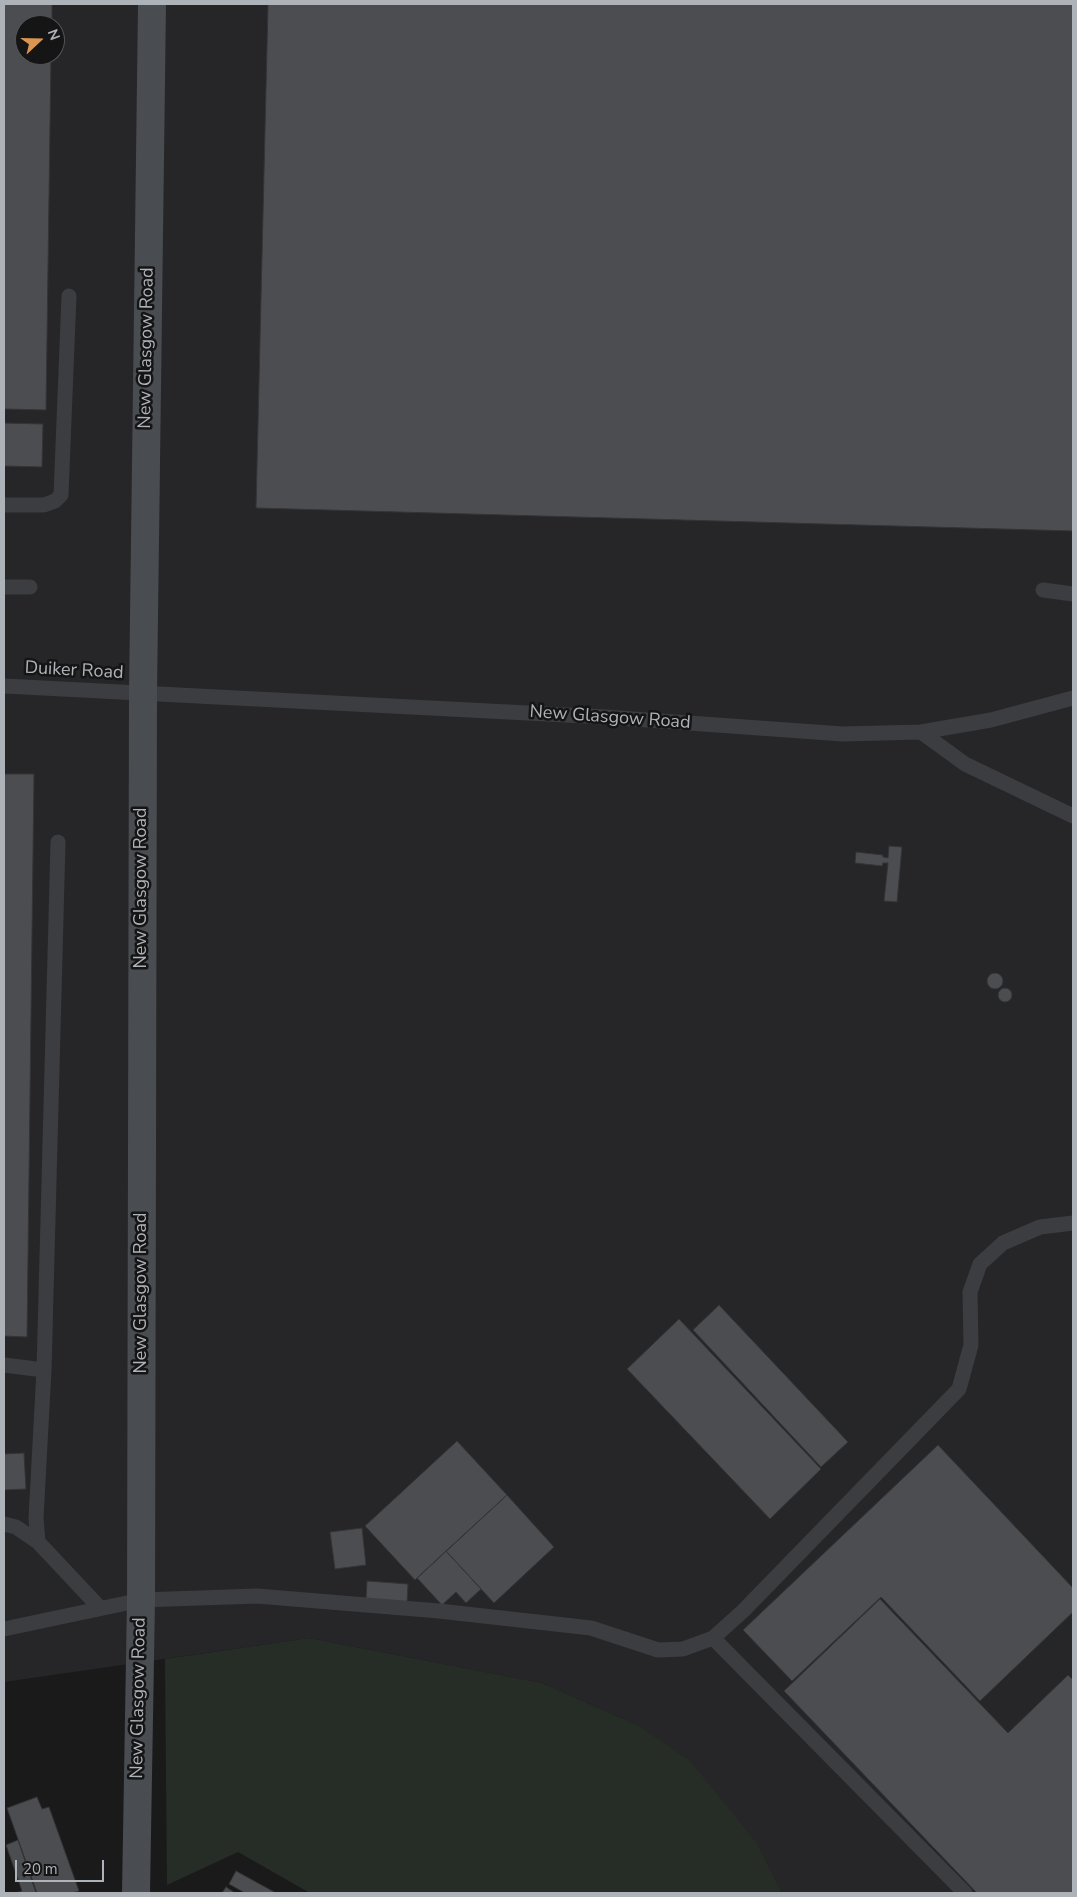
<!DOCTYPE html>
<style>
body{margin:0}
#map{position:relative;width:1077px;height:1897px;overflow:hidden;background:#1a1a1b;font-family:"Nunito Sans",sans-serif}
canvas{display:block}
.frame{position:absolute;inset:0;border:5px solid #aeb3b9;pointer-events:none}
.north{position:absolute;left:15px;top:15px;width:50px;height:50px;box-sizing:border-box;background:#151516;border:1px solid #525457;border-radius:50%;rotate:69deg;font-size:14px;font-weight:700;line-height:20px;text-align:center;color:#aeb3b9}
.north::after{content:'';display:block;margin:auto;width:18px;height:22px;background:#dc9551;clip-path:polygon(50% 0,100% 100%,50% 72%,0 100%)}
.scale{position:absolute;left:15px;top:1860px;width:89px;height:22px;box-sizing:border-box;border:2px solid #aeb3b9;border-top:0;padding-left:6px;font-size:15px;line-height:18px;white-space:nowrap;color:#aeb3b9;-webkit-text-stroke:4px #151516;paint-order:stroke}
</style>
<div id="map">
<canvas width="1077" height="1897"></canvas>
<div class="frame"></div>
<div class="north">N</div>
<div class="scale">20 m</div>
</div>
<script>
const context = document.querySelector('canvas').getContext('2d');
context.lineJoin = 'round';
function paint(path, color) { context.fillStyle = color; context.fill(path, 'evenodd'); }
const poly = rows => new Path2D(rows.map(r => 'M' + r).join(''));
function stroke(path, color, width, dash) { context.strokeStyle = color; context.lineWidth = width; context.lineCap = dash ? 'butt' : 'round'; context.setLineDash(dash || []); context.stroke(path); }
function label(font, color, halo, rows, align = 'center') {
  context.font = font + ' "Nunito Sans",sans-serif'; context.lineWidth = 5; context.setLineDash([]); context.textBaseline = 'middle'; context.strokeStyle = halo; context.fillStyle = color; for (const [text, x, y, turn = 0] of rows) {
    context.save(); context.translate(x, y); context.rotate((+turn || 0) * Math.PI / 180); context.textAlign = isNaN(turn) ? turn : align; if (halo) context.strokeText(text, 0, 0); context.fillText(text, 0, 0); context.restore();
  }
}
paint(poly([
 [4,4,1073,4,1073,1893,782,1893,758,1845,637,1725,542,1683,309,1638,4,1682],
 [25,25,55,25,55,55,25,55]
]), '#262628');
paint(poly([
 [309,1638,542,1683,637,1725,690,1761,758,1845,782,1893,310,1893,238,1852,167,1885,165,1659]
]), '#262d26');
const building = poly([
 [4,4,52,4,52,25,25,25,25,55,51,55,46,410,4,409,4,4],
 [268,4,1073,4,1073,531,256,508,268,4],
 [4,423,43,424,42,467,4,466,4,423],
 [4,774,34,774,27,1337,4,1336,4,774],
 [889,846,902,847,897,902,884,901,888,863,883,863,882,866,855,863,856,852,883,855,883,857,888,858,889,846],
 '987 981a8 8 0 1 1 16 0a8 8 0 1 1-16 0Z',
 '998 995a7 7 0 1 1 14 0a7 7 0 1 1-14 0Z',
 [719,1305,848,1442,821,1467,693,1330,719,1305],
 [679,1319,821,1469,770,1519,627,1369,679,1319],
 [457,1441,507,1495,415,1580,365,1526,457,1441],
 [938,1445,1073,1588,1073,1612,980,1701,881,1597,792,1681,743,1630,938,1445],
 [24,1453,26,1489,4,1490,4,1454,24,1453],
 [507,1495,554,1547,494,1603,446,1551,507,1495],
 [362,1528,366,1565,335,1569,330,1532,362,1528],
 [446,1551,481,1589,466,1603,456,1592,442,1605,417,1578,446,1551],
 [367,1581,408,1584,407,1603,366,1600,367,1581],
 [880,1599,1008,1733,1068,1675,1073,1680,1073,1893,977,1893,784,1691,880,1599],
 [37,1797,42,1809,49,1807,79,1891,72,1893,37,1893,7,1808,37,1797],
 [18,1840,36,1893,16,1893,22,1891,6,1845,18,1840],
 [236,1871,276,1893,245,1893,229,1884,236,1871],
 [226,1887,235,1893,222,1893,226,1887]
]);
paint(building, '#4c4d50');
stroke(building, '#343437', 1);
stroke(poly([
 [4,505,44,505,55,501,61,495,69,296],
 [4,587,30,587],
 [1043,590,1073,594],
 [4,686,605,717,843,734,921,732,991,720,1073,698],
 [921,732,965,764,1073,816],
 [4,1365,44,1370],
 [4,1524,16,1527,38,1542,100,1608],
 [38,1542,36,1518,44,1370,58,842],
 [4,1629,141,1600,257,1596,439,1611,591,1628,658,1650,683,1649,713,1638,743,1611,959,1389,971,1345,970,1292,980,1264,1003,1243,1040,1227,1073,1223],
 [713,1638,965,1893]
]), '#3b3d40', 15);
stroke(poly([
 [136,1893,141,1600,143,693,152,4]
]), '#494c50', 28);
label('18px', '#aeb3b9', '#151516', [
 ["New Glasgow Road",147,348,-89],
 ["Duiker Road",74,671,3],
 ["New Glasgow Road",610,718,4],
 ["New Glasgow Road",142,888,-90],
 ["New Glasgow Road",142,1293,-90],
 ["New Glasgow Road",139,1698,-89]
]);
</script>
